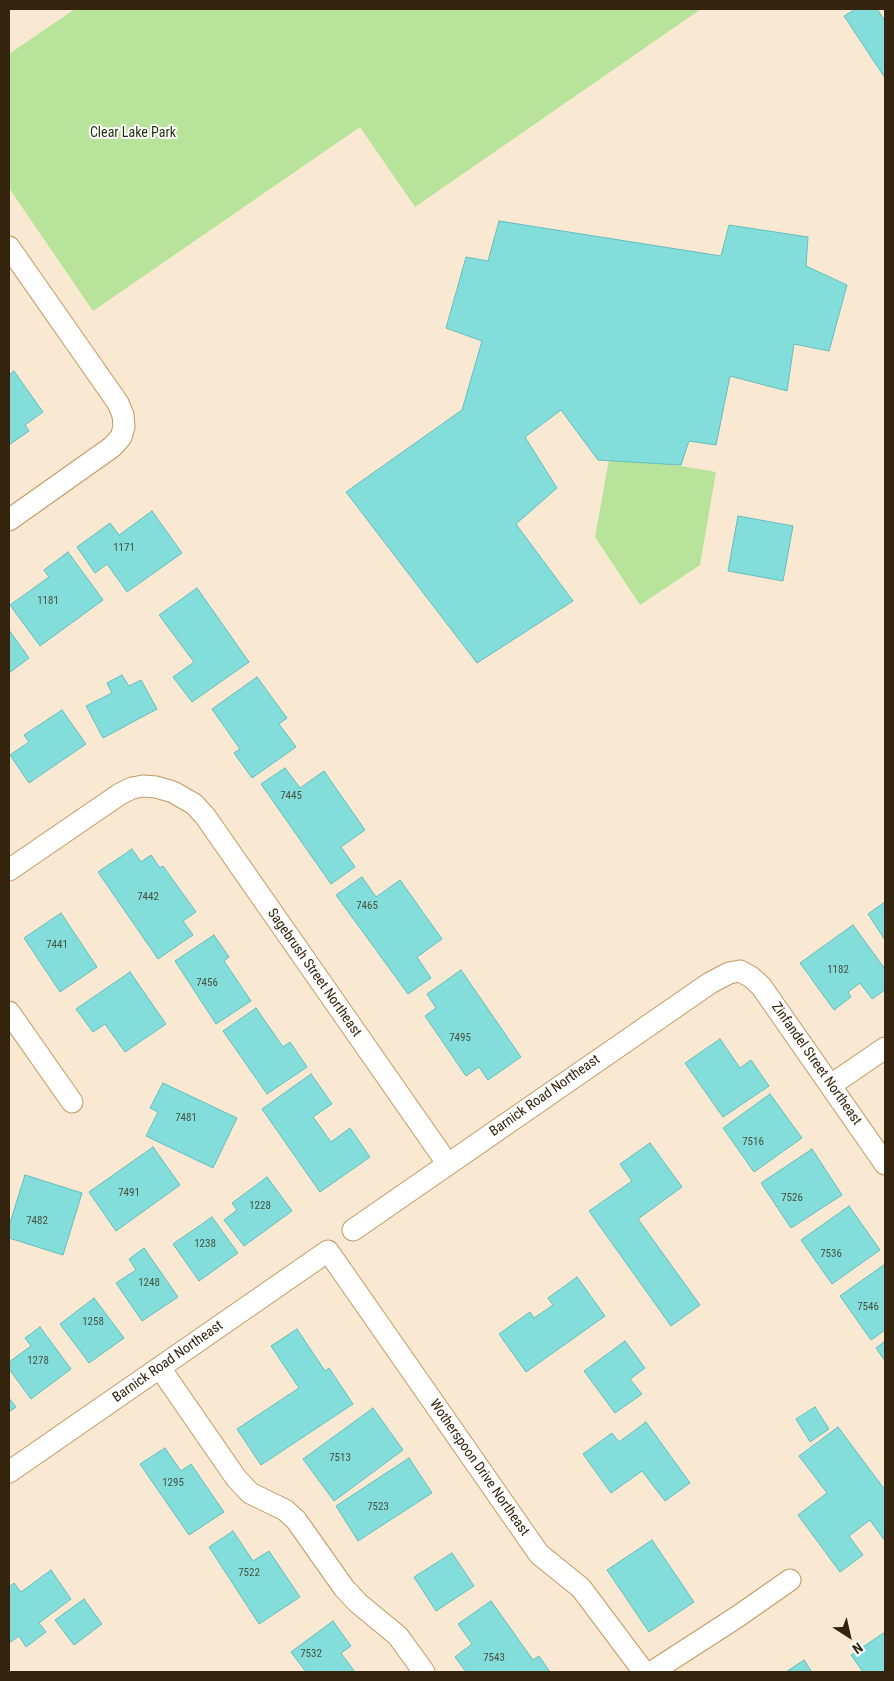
<!DOCTYPE html>
<style>
body{margin:0}
#map{position:relative;width:894px;height:1681px;overflow:hidden;background:#f9e8d2;font-family:"Roboto Condensed",sans-serif}
canvas{display:block}
.frame{position:absolute;inset:0;border:10px solid #34240d;pointer-events:none}
.north{position:absolute;left:824px;top:1611px;width:50px;height:50px;-webkit-text-stroke:4px #fff;paint-order:stroke;rotate:145deg;font-size:14px;font-weight:700;line-height:20px;text-align:center;color:#34240d}
.north::after{content:'';display:block;margin:auto;width:18px;height:22px;background:#34240d;clip-path:polygon(50% 0,100% 100%,50% 72%,0 100%)}
</style>
<div id="map">
<canvas width="894" height="1681"></canvas>
<div class="frame"></div>
<div class="north">N</div>
</div>
<script>
const context = document.querySelector('canvas').getContext('2d');
context.lineJoin = 'round';
function paint(path, color) { context.fillStyle = color; context.fill(path, 'evenodd'); }
const poly = rows => new Path2D(rows.map(r => 'M' + r).join(''));
function stroke(path, color, width, dash) { context.strokeStyle = color; context.lineWidth = width; context.lineCap = dash ? 'butt' : 'round'; context.setLineDash(dash || []); context.stroke(path); }
function label(font, color, halo, rows, align = 'center') {
  context.font = font + ' "Roboto Condensed",sans-serif'; context.lineWidth = 4; context.setLineDash([]); context.textBaseline = 'middle'; context.strokeStyle = halo; context.fillStyle = color; for (const [text, x, y, turn = 0] of rows) {
    context.save(); context.translate(x, y); context.rotate((+turn || 0) * Math.PI / 180); context.textAlign = isNaN(turn) ? turn : align; if (halo) context.strokeText(text, 0, 0); context.fillText(text, 0, 0); context.restore();
  }
}
paint(poly([
 [75,9,701,9,415,207,360,127,93,311,9,188,9,54],
 [610,454,716,472,700,565,640,605,595,537]
]), '#b7e49a');
const building = poly([
 [856,9,877,9,885,21,885,78,844,16,856,9],
 [499,221,721,256,729,225,808,237,806,266,847,285,829,351,794,344,787,391,730,376,716,445,689,441,681,465,598,460,561,410,525,437,557,488,516,524,573,601,477,663,346,492,462,410,482,341,446,328,466,257,488,261,499,221],
 [14,371,43,412,25,425,29,431,9,445,9,375,14,371],
 [152,511,182,553,127,592,107,564,95,573,77,547,110,523,119,535,152,511],
 [738,516,793,526,783,581,728,571,738,516],
 [68,552,103,600,40,646,10,605,49,577,44,570,68,552],
 [197,588,249,662,192,702,173,677,194,662,159,615,197,588],
 [9,630,29,658,9,673,9,630],
 [122,675,129,686,141,680,157,709,103,738,86,706,112,693,107,683,122,675],
 [257,677,287,718,279,724,296,747,252,778,234,753,240,749,212,709,257,677],
 [62,710,86,744,29,783,10,755,29,742,24,735,62,710],
 [285,768,300,788,324,771,365,830,341,847,355,867,331,884,261,784,285,768],
 [132,849,141,862,151,855,160,868,163,866,196,912,183,921,193,935,158,959,98,872,132,849],
 [362,877,376,897,400,880,442,939,417,957,431,978,408,994,336,895,362,877],
 [885,902,885,940,868,914,885,902],
 [61,913,97,967,60,992,24,938,61,913],
 [853,925,885,969,885,990,872,999,860,983,848,992,851,997,834,1010,800,963,853,925],
 [214,935,229,957,224,961,251,1001,216,1024,175,961,214,935],
 [461,970,521,1057,488,1080,479,1067,466,1076,425,1016,436,1008,427,994,461,970],
 [130,972,166,1024,125,1052,105,1024,93,1032,76,1009,130,972],
 [256,1008,283,1047,290,1042,307,1067,267,1094,223,1031,256,1008],
 [720,1039,740,1068,751,1060,769,1086,723,1117,685,1063,720,1039],
 [311,1074,332,1104,313,1117,331,1142,350,1128,370,1157,320,1192,262,1109,311,1074],
 [163,1083,237,1118,213,1168,146,1136,158,1112,150,1108,163,1083],
 [770,1094,802,1138,754,1172,723,1128,770,1094],
 [650,1143,682,1187,638,1219,700,1305,671,1326,589,1211,632,1181,620,1164,650,1143],
 [153,1147,180,1185,116,1231,89,1192,153,1147],
 [812,1149,842,1195,791,1228,761,1183,812,1149],
 [25,1175,82,1193,63,1255,9,1238,9,1226,25,1175],
 [267,1177,292,1211,244,1246,224,1220,237,1210,232,1203,267,1177],
 [849,1206,880,1250,832,1284,801,1240,849,1206],
 [212,1217,238,1253,199,1281,173,1244,212,1217],
 [144,1248,178,1297,142,1321,116,1283,136,1270,129,1259,144,1248],
 [885,1264,885,1330,871,1340,840,1296,885,1264],
 [577,1277,605,1316,526,1372,499,1334,530,1312,534,1318,553,1305,548,1298,577,1277],
 [94,1298,124,1338,89,1363,60,1324,94,1298],
 [40,1327,71,1369,31,1399,9,1369,9,1362,31,1346,25,1338,40,1327],
 [297,1329,325,1371,329,1368,353,1404,261,1465,237,1429,299,1388,271,1346,297,1329],
 [625,1341,645,1368,630,1379,642,1394,615,1413,584,1371,625,1341],
 [885,1341,885,1361,876,1348,885,1341],
 [9,1398,16,1407,9,1412,9,1398],
 [815,1407,829,1429,810,1442,796,1419,815,1407],
 [373,1408,403,1450,334,1501,303,1459,373,1408],
 [646,1422,690,1483,665,1501,642,1471,611,1493,583,1454,612,1433,619,1442,646,1422],
 [838,1427,885,1490,885,1541,870,1520,849,1536,863,1555,840,1572,798,1515,827,1493,799,1456,838,1427],
 [165,1448,181,1471,191,1464,224,1512,189,1535,140,1464,165,1448],
 [409,1458,432,1493,358,1541,336,1506,409,1458],
 [233,1531,253,1561,269,1551,300,1597,259,1624,209,1547,233,1531],
 [652,1540,694,1602,649,1632,607,1570,652,1540],
 [452,1553,474,1586,436,1611,414,1577,452,1553],
 [51,1570,71,1599,39,1623,46,1632,26,1647,19,1636,9,1643,9,1587,14,1583,21,1592,51,1570],
 [84,1599,102,1624,74,1645,55,1620,84,1599],
 [491,1601,533,1660,539,1656,550,1672,466,1672,455,1657,472,1644,458,1624,491,1601],
 [333,1621,351,1646,341,1653,355,1672,306,1672,291,1652,333,1621],
 [885,1632,885,1672,863,1672,851,1655,885,1632],
 [804,1660,812,1672,786,1672,804,1660]
]);
paint(building, '#83dddb');
stroke(building, '#64bebc', 1);
const street = poly([
 [9,247,118,403,123,415,124,427,121,437,112,447,9,520],
 [9,870,120,794,132,788,143,786,156,787,173,792,194,804,205,816,447,1163],
 [9,1012,72,1102],
 [831,1085,885,1048],
 [353,1230,710,983,729,973,740,971,751,977,761,986,885,1164],
 [160,1368,236,1478,250,1493,285,1510,296,1520,344,1588,358,1603,398,1636,424,1672],
 [9,1472,328,1251,539,1554,581,1588,644,1672],
 [652,1672,737,1617,790,1580]
]);
stroke(street, '#c29963', 23);
stroke(street, '#fff', 21);
label('11px', '#485240', null, [
 ["1171",124,548],
 ["1181",48,601],
 ["7445",291,796],
 ["7442",148,897],
 ["7465",367,906],
 ["7441",57,945],
 ["1182",838,970],
 ["7456",207,983],
 ["7495",460,1038],
 ["7481",186,1118],
 ["7516",753,1142],
 ["7491",129,1193],
 ["7526",792,1198],
 ["1228",260,1206],
 ["7482",37,1221],
 ["1238",205,1244],
 ["7536",831,1254],
 ["1248",149,1283],
 ["7546",868,1307],
 ["1258",93,1322],
 ["1278",38,1361],
 ["7513",340,1458],
 ["1295",173,1483],
 ["7523",378,1507],
 ["7522",249,1573],
 ["7532",311,1654],
 ["7543",494,1658]
]);
label('14px', '#1d320b', '#fff', [
 ["Clear Lake Park",133,133]
]);
label('14px', '#34240d', '#fff', [
 ["Sagebrush Street Northeast",314,973,55],
 ["Zinfandel Street Northeast",816,1064,55],
 ["Barnick Road Northeast",545,1096,-35],
 ["Barnick Road Northeast",168,1362,-35],
 ["Wotherspoon Drive Northeast",479,1468,55]
]);
</script>
